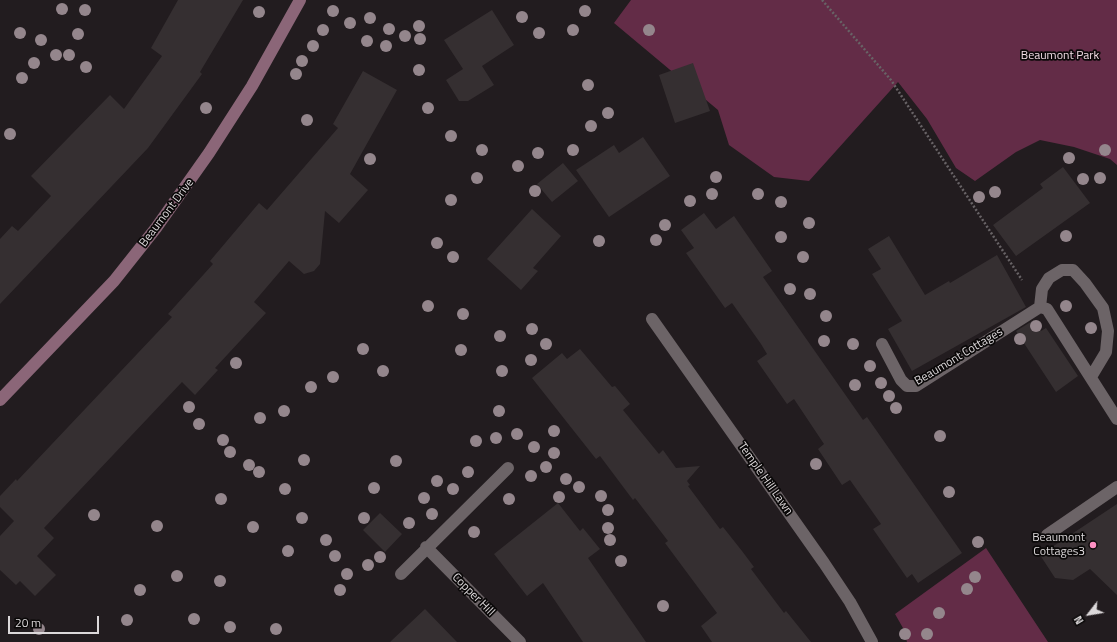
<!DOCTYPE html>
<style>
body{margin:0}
#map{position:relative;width:1117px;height:642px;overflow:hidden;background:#221c1f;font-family:"Titillium Web",sans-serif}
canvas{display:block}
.north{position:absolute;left:1069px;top:594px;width:40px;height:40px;-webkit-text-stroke:3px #0a0808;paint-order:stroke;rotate:239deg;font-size:11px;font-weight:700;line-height:16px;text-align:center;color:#dcd8da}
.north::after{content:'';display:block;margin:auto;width:14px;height:18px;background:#dcd8da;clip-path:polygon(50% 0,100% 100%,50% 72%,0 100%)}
.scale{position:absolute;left:8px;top:616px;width:91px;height:18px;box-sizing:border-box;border:2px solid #dcd8da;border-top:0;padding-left:5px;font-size:12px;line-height:14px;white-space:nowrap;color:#dcd8da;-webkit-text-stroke:3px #0a0808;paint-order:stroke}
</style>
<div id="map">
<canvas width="1117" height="642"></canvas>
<div class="north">N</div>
<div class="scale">20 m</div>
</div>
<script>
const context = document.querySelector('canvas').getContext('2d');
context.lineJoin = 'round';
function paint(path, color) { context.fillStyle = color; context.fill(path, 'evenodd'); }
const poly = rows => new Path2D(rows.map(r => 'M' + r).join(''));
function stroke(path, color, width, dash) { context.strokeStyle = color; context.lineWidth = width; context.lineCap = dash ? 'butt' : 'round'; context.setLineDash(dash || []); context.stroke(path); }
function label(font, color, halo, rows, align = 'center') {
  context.font = font + ' "Titillium Web",sans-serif'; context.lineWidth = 3.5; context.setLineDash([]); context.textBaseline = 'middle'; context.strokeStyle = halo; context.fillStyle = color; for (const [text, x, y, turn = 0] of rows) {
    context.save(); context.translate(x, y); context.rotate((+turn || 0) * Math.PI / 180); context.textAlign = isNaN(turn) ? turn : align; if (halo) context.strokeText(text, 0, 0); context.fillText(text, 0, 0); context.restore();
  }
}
paint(poly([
 [631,0,1117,0,1117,165,1110,159,1074,147,1040,140,1016,152,975,181,956,168,927,119,898,82,809,181,774,177,729,145,718,110,614,23],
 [986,548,1048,642,907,642,903,628,895,614]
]), '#632c47');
paint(poly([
 [178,0,243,0,200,72,202,74,148,148,0,304,0,239,12,226,18,231,51,196,31,176,110,95,124,109,162,56,151,48],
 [492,10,514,45,482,66,494,85,468,101,459,101,446,80,463,69,444,40],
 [693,63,710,111,675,123,659,75],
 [363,71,397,90,350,174,368,190,339,223,325,211,320,264,314,271,304,274,289,261,254,302,266,313,215,368,218,370,195,395,182,382,44,528,54,538,37,556,56,575,35,596,20,581,16,585,0,570,0,536,14,521,0,507,0,496,16,479,17,481,172,317,168,314,213,264,210,261,259,203,267,210,338,128,333,124],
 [643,137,670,176,609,217,576,170,614,145,619,153],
 [563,163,578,181,552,202,537,184],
 [1063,167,1090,203,1016,256,993,225,1043,188,1040,184],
 [532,209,561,236,533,268,538,271,521,290,487,259],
 [704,213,716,229,734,216,772,271,763,277,863,420,867,417,962,553,918,583,912,574,907,578,873,529,881,524,850,480,842,485,818,449,824,444,794,399,787,404,757,361,767,354,761,344,732,303,725,308,686,253,694,248,681,230],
 [889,236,925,295,949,281,950,283,997,255,1026,307,912,371,888,329,902,321,872,274,881,269,868,249],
 [1034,320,1041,331,1046,328,1078,376,1056,392,1016,331],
 [580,349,612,387,615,386,630,404,623,410,659,454,663,450,676,468,700,466,687,481,690,485,688,486,720,529,723,527,742,551,754,567,751,569,784,613,786,611,811,642,712,642,701,626,717,613,665,543,668,541,635,498,633,500,600,456,596,459,532,378,562,353,567,359],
 [558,503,580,531,583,528,600,549,588,558,646,642,583,642,543,583,527,596,494,554],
 [1117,504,1117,595,1090,569,1073,580,1055,578,1040,555],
 [380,513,402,534,385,552,363,530],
 [425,609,457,642,390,642]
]), '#352f31');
stroke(poly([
 [822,0,891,80,1022,280]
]), '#686366', 2.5, [2, 2]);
stroke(poly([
 [1040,307,1042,289,1049,278,1062,270,1073,270,1085,283,1103,308,1108,331,1106,352,1091,377],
 [652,319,824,563,850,602,872,642],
 [882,344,901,380,907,386,916,386,1040,307,1047,309,1117,419],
 [1047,535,1117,487],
 [426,547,520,642],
 [401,574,508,468]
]), '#6c6467', 12);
stroke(poly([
 [0,400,114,281,156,228,209,153,252,86,300,0]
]), '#8b6678', 12);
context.fillStyle = '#94868c';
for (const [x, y] of [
 [62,9],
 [85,10],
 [333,11],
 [585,11],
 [259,12],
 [522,17],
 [370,18],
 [350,23],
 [419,26],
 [389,29],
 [323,30],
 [573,30],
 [649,30],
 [20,33],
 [539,33],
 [78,34],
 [405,36],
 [420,39],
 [41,40],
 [367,41],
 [313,46],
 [386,46],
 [56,55],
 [69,55],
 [302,61],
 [34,63],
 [86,67],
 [419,70],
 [296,74],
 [22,78],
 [588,85],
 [206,108],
 [428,108],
 [608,113],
 [307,120],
 [591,126],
 [10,134],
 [451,136],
 [482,150],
 [573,150],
 [1105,150],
 [538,153],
 [1069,158],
 [370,159],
 [518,166],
 [716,177],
 [477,178],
 [1100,178],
 [1083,179],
 [535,191],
 [995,192],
 [712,194],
 [758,194],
 [979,197],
 [451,200],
 [690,201],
 [781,202],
 [809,223],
 [665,225],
 [1066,236],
 [781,237],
 [656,240],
 [599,241],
 [437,243],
 [453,257],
 [803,257],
 [790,289],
 [810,294],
 [428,306],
 [1066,306],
 [463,314],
 [826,316],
 [1036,326],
 [1091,328],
 [532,329],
 [500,336],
 [1020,339],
 [824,341],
 [546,344],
 [853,344],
 [363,349],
 [461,350],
 [531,360],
 [236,363],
 [870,366],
 [383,371],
 [502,371],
 [333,377],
 [881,383],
 [855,385],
 [311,387],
 [889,396],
 [189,407],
 [896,408],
 [284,411],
 [499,411],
 [260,418],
 [199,424],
 [554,431],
 [517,434],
 [940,436],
 [496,438],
 [223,440],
 [476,441],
 [534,447],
 [230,452],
 [554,453],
 [304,460],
 [396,461],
 [816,464],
 [249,465],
 [546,467],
 [259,472],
 [468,472],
 [531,476],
 [566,479],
 [437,481],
 [579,487],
 [374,488],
 [285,489],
 [453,489],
 [949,492],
 [601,496],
 [559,497],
 [424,498],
 [221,499],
 [509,499],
 [608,510],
 [432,514],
 [94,515],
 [302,518],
 [364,518],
 [409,523],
 [157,526],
 [253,527],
 [608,528],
 [474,532],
 [326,540],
 [610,540],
 [978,542],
 [288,551],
 [335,556],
 [380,557],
 [621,561],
 [368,565],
 [347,574],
 [177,576],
 [975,577],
 [220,581],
 [967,589],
 [140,590],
 [340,590],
 [663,606],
 [939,613],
 [194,619],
 [127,620],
 [230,627],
 [39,629],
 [276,629],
 [905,634],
 [927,634]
]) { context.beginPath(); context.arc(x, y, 6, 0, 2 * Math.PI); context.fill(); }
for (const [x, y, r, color] of [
 [1093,545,4,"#fc8fc2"]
]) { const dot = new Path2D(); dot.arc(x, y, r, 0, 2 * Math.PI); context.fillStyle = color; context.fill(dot); stroke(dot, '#0a0808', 1.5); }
label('12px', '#f2dce5', '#0a0808', [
 ["Beaumont Park",1060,56]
]);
label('12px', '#dcd8da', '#0a0808', [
 ["Beaumont Drive",167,213,-53],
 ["Beaumont Cottages",959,357,-31],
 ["Temple Hill Lawn",765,479,55],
 ["Copper Hill",473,595,45]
]);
label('12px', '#dcd8da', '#0a0808', [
 ["Beaumont",1085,538],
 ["Cottages3",1085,552]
], 'right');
</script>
